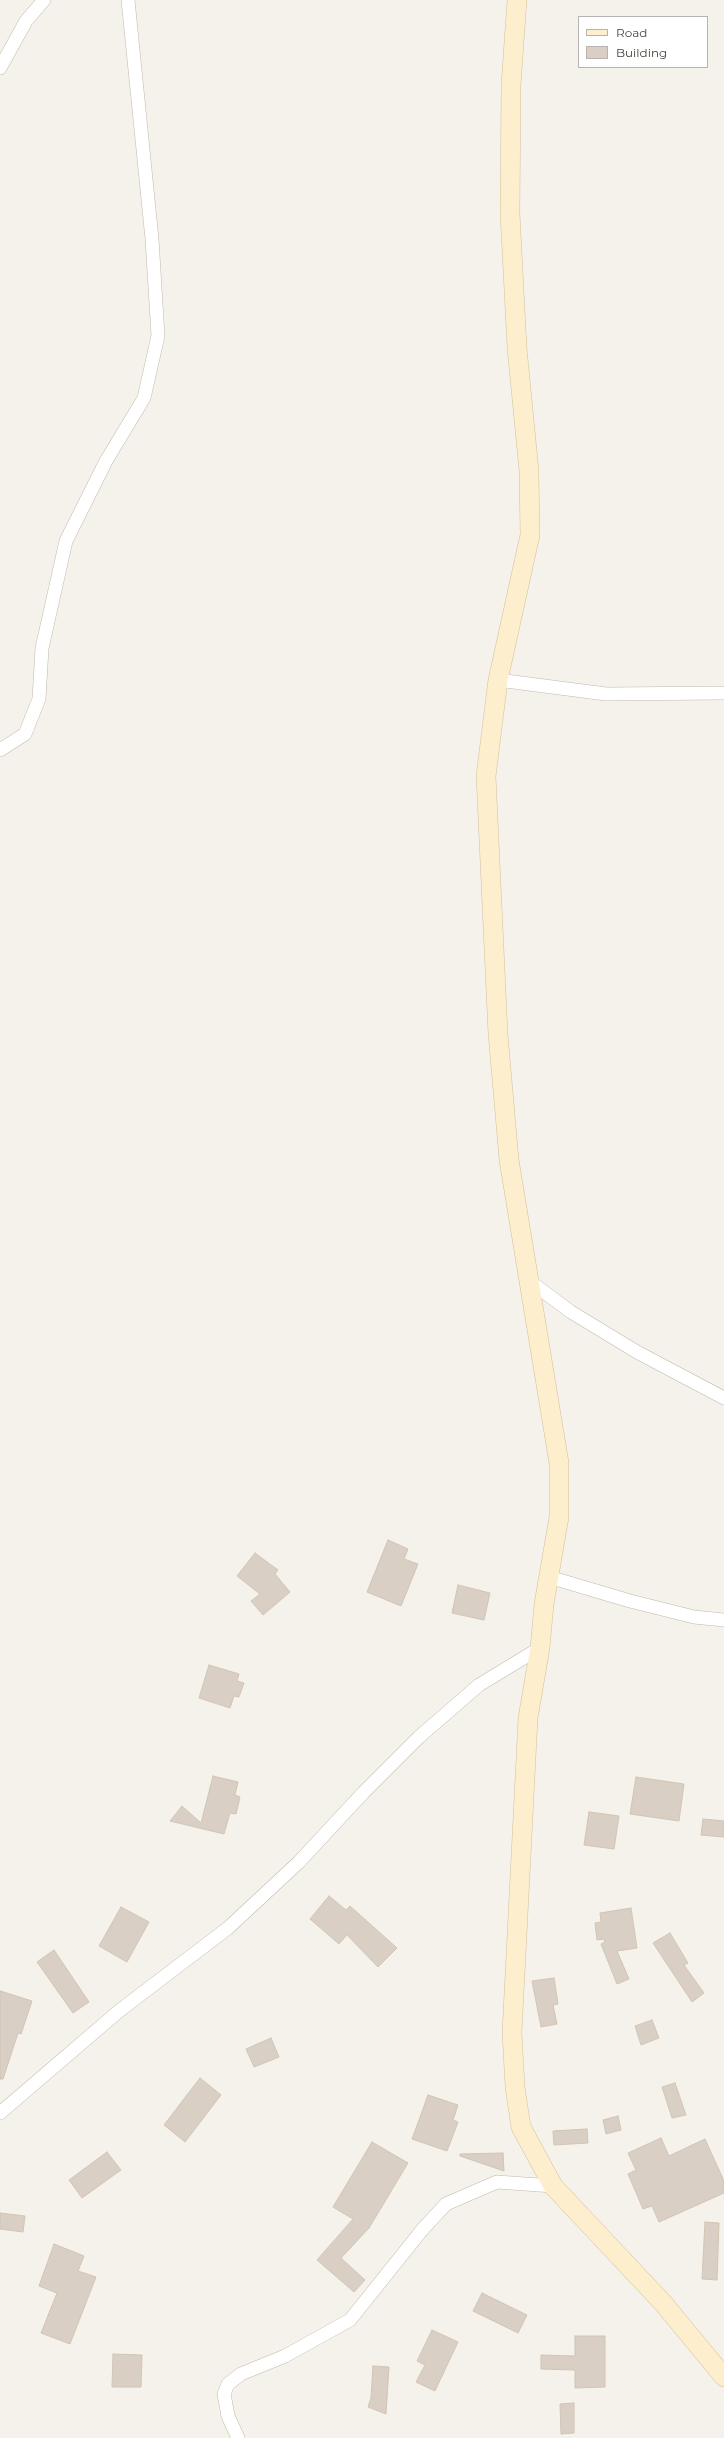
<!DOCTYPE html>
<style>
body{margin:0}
#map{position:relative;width:724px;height:2438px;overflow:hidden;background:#f5f1eb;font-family:Montserrat,sans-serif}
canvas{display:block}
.legend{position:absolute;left:578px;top:16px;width:130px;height:52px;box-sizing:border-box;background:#fff;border:1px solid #b6b3b0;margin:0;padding:5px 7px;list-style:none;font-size:12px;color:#494239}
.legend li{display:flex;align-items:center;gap:8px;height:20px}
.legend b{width:20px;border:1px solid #b6b3b0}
</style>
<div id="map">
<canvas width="724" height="2438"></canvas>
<ul class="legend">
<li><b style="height:5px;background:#fdeecd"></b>Road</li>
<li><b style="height:11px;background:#d9cfc4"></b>Building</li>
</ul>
</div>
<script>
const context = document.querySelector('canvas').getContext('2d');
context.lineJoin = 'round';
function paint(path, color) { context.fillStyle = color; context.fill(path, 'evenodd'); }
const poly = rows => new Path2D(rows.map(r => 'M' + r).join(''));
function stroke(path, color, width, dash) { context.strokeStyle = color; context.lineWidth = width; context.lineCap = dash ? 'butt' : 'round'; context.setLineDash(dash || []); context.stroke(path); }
const building = poly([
 [388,1540,408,1549,404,1559,418,1564,401,1606,367,1592,388,1540],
 [255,1553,278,1570,275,1574,290,1592,263,1615,251,1601,260,1594,237,1576,255,1553],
 [458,1585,490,1593,484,1620,452,1613,458,1585],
 [209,1665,239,1674,237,1681,244,1683,239,1697,234,1696,230,1708,199,1698,209,1665],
 [213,1776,238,1782,235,1795,240,1797,236,1814,230,1813,224,1834,170,1821,182,1806,201,1823,213,1776],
 [636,1777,684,1784,679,1821,630,1814,636,1777],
 [589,1812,619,1816,614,1849,584,1845,589,1812],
 [703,1819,724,1821,724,1837,701,1835,703,1819],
 [329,1896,346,1910,350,1906,397,1948,378,1967,347,1935,339,1944,310,1919,329,1896],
 [121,1907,149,1922,127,1962,99,1946,121,1907],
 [631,1908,637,1948,617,1951,629,1979,617,1984,601,1944,605,1942,604,1939,597,1940,595,1923,601,1922,600,1913,631,1908],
 [670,1933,688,1963,684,1965,704,1993,692,2002,653,1943,670,1933],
 [54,1950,89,2002,73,2013,37,1962,54,1950],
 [554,1978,558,2004,553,2005,557,2024,541,2027,532,1981,554,1978],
 [0,1991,32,2001,21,2034,18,2033,3,2079,0,2079,0,1991],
 [652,2020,659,2038,641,2045,635,2026,652,2020],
 [271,2038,279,2057,254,2067,246,2049,271,2038],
 [200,2078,221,2095,185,2142,164,2125,200,2078],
 [675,2083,686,2115,672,2118,662,2087,675,2083],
 [428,2095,458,2105,453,2120,458,2122,447,2151,412,2139,428,2095],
 [618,2116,621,2130,606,2134,603,2120,618,2116],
 [587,2129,588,2143,554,2145,553,2131,587,2129],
 [661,2138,669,2156,705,2139,724,2181,724,2193,659,2222,652,2206,643,2209,628,2174,636,2170,628,2153,661,2138],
 [372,2142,408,2163,369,2228,341,2258,365,2280,354,2292,317,2260,353,2219,333,2207,372,2142],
 [107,2152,121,2170,82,2198,69,2180,107,2152],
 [503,2153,504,2171,460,2156,460,2154,503,2153],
 [0,2213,25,2216,23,2232,0,2229,0,2213],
 [705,2222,719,2223,717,2280,702,2279,705,2222],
 [54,2244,84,2256,78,2271,96,2277,70,2344,41,2333,57,2293,39,2286,54,2244],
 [482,2293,527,2315,518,2333,473,2311,482,2293],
 [432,2330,458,2342,435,2391,416,2382,425,2365,417,2361,432,2330],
 [575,2336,605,2336,605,2387,575,2388,575,2370,541,2369,541,2355,575,2356,575,2336],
 [113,2354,142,2355,141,2387,112,2387,113,2354],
 [373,2366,389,2367,386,2414,368,2407,371,2398,373,2366],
 [574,2403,574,2433,561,2434,560,2404,574,2403]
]);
paint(building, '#d9cfc4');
stroke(building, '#d1c4b4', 1);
const street = poly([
 [0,68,26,21,44,0],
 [498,680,606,694,724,693],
 [0,750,25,734,39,699,42,648,66,541,106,461,144,398,158,336,152,239,128,0],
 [528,1280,571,1312,637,1352,724,1398],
 [549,1577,630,1601,694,1617,724,1620],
 [0,2113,119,2011,228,1928,299,1862,363,1793,419,1737,479,1685,540,1648],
 [238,2438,228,2416,224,2394,228,2384,241,2374,285,2356,350,2320,422,2230,446,2204,497,2182,553,2186]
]);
const secondary = poly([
 [517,0,511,85,510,213,517,348,529,471,530,535,498,680,486,776,498,1034,509,1160,559,1463,559,1517,544,1604,540,1648,528,1718,512,2033,515,2087,521,2127,553,2186,663,2303,724,2377]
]);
stroke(street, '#c0b9ae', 14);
stroke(secondary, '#d3c19c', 20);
stroke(street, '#fff', 13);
stroke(secondary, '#fdeecd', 19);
</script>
